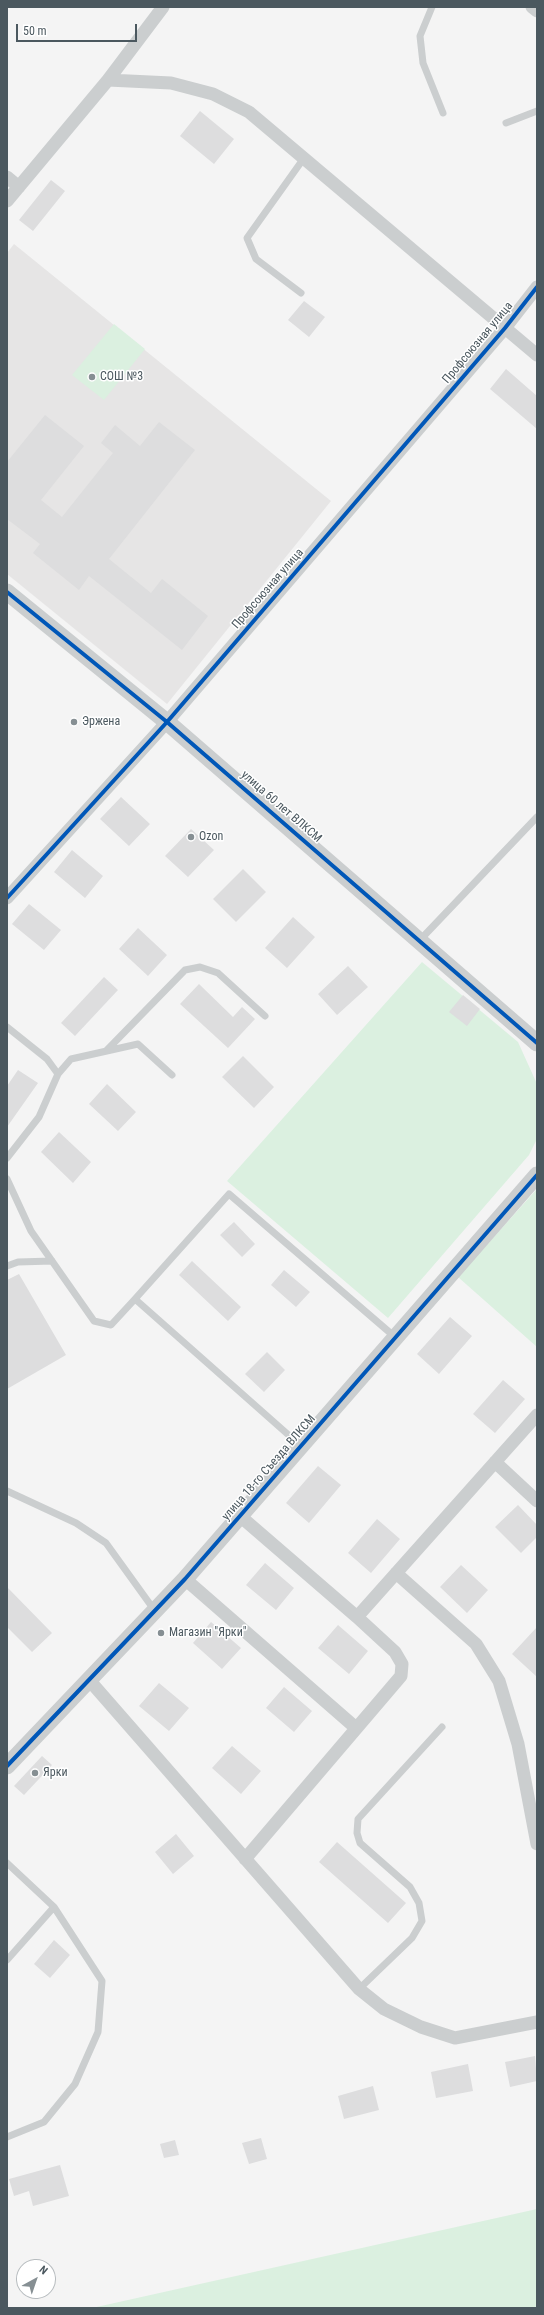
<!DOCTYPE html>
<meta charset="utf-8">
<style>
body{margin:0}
#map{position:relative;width:544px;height:2315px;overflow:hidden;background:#f4f4f4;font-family:"Roboto Condensed",sans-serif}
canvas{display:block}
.frame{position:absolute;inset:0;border:8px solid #4b585f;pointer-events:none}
.north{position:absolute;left:16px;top:2259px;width:40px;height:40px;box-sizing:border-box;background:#fff;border:1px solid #b7bcbf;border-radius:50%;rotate:40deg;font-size:11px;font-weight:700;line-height:16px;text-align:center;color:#4b585f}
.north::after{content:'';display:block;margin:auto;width:14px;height:18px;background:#868f93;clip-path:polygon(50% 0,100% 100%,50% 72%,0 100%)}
.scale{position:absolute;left:16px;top:24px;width:121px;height:18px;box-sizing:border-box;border:2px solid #4b585f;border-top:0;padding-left:5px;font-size:12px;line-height:14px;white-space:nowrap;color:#4b585f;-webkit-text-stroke:3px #fff;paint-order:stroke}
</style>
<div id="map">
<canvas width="544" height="2315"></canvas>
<div class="frame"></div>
<div class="north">N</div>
<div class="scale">50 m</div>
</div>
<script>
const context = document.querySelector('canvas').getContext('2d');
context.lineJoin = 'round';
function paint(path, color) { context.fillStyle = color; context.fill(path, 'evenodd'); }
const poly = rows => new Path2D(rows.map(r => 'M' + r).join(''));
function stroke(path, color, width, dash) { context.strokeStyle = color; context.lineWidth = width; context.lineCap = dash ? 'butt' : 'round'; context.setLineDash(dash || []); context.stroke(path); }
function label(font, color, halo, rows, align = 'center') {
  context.font = font + ' "Roboto Condensed",sans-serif'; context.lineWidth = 3; context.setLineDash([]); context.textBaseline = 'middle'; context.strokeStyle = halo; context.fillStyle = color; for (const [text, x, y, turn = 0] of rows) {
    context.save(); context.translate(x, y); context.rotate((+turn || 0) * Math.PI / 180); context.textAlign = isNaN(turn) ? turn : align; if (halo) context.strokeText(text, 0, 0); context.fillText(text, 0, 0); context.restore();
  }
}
paint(poly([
 [14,244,331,501,167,704,7,574,7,253]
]), '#e6e5e5');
paint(poly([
 [114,324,145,349,104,400,72,375],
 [422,962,518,1042,537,1084,537,1139,529,1155,388,1318,227,1181],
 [537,1189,537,1347,458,1277],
 [537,2209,537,2308,92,2308]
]), '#dbf0e0');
paint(poly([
 [200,111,234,139,214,164,180,136],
 [51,180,65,191,33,231,19,220],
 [304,301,325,317,309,337,288,320],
 [506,369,537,396,537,429,490,389],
 [45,415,84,446,41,500,62,517,113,453,101,443,115,425,140,446,159,422,195,450,109,559,151,593,162,579,208,616,182,650,89,576,79,590,33,553,40,544,7,519,7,462],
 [121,797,150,824,129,846,100,819],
 [191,829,214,850,188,877,165,856],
 [72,850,103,876,85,898,54,872],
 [243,869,266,892,236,922,213,899],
 [29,904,61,930,44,950,12,924],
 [293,917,315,937,287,968,265,948],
 [138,928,167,955,148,976,119,949],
 [348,966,368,987,337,1015,318,994],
 [104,977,118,990,75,1036,61,1023],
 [199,984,233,1017,242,1007,255,1019,228,1048,180,1004],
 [463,995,480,1009,467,1026,449,1012],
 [243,1056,274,1087,254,1108,222,1077],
 [18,1070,38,1083,7,1127,7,1086],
 [107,1084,136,1112,118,1131,89,1104],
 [59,1132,91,1162,73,1183,41,1152],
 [234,1222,255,1244,242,1257,220,1235],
 [192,1261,241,1307,228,1321,179,1275],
 [284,1270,310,1292,296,1307,271,1285],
 [19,1274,66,1355,7,1389,7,1280],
 [450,1317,472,1336,439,1374,417,1354],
 [267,1352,285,1370,264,1392,245,1374],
 [503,1380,525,1399,495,1433,473,1414],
 [318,1466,341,1485,309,1523,286,1503],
 [518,1505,537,1525,537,1537,521,1553,495,1527],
 [377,1519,400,1539,371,1573,348,1553],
 [265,1563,294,1588,276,1610,246,1585],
 [461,1565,488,1590,467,1613,440,1587],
 [7,1587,52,1633,32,1652,7,1627],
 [211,1622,241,1648,222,1669,193,1643],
 [338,1625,368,1651,349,1674,318,1648],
 [537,1627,537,1677,512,1654],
 [159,1683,189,1708,169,1731,139,1706],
 [284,1687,312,1711,294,1732,266,1708],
 [232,1746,261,1771,241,1794,212,1768],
 [42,1756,52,1765,24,1795,14,1786],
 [176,1834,194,1856,173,1874,155,1852],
 [337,1842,406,1903,388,1923,319,1862],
 [54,1940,70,1955,50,1978,34,1964],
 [535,2056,537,2081,510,2087,505,2062],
 [468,2064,473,2091,436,2098,431,2072],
 [373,2086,379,2110,344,2119,338,2096],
 [261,2138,267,2159,249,2164,242,2143],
 [175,2140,179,2155,164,2158,160,2144],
 [60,2165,69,2196,33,2206,29,2191,14,2196,9,2179]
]), '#ddddde');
stroke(poly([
 [432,7,420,36,423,63,443,113],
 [506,123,537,111],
 [301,293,256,259,247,238,304,158],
 [420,940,537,817],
 [7,1027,47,1059,58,1074,39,1117,7,1158],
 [106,1051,185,970,200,967,218,973,265,1016],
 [58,1074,71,1059,138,1044,172,1075],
 [7,1179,31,1231,94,1321,111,1325,135,1299],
 [7,1266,18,1262,52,1261],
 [301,1446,135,1299,229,1194,395,1337],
 [7,1491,76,1523,106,1543,155,1611],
 [7,1863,54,1907,7,1960],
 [359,1989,412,1938,422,1921,419,1903,410,1887,360,1843,357,1833,358,1819,442,1727],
 [7,2137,44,2122,75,2084,98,2032,102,1981,54,1907]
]), '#cbcecf', 7);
stroke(poly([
 [532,7,537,11],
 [108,80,171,83,213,94,249,112,537,355],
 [7,177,19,187],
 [7,201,108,80,163,7],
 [7,898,167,722,505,328,537,287],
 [495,1462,537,1501],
 [240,1516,357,1617,537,1415],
 [396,1573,476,1644,499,1681,518,1744,537,1844],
 [185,1579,356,1728],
 [90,1681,359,1989,384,2009,421,2027,455,2038,537,2022],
 [245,1859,401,1676,402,1664,395,1652,357,1617]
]), '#cbcecf', 13);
stroke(poly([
 [7,592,167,722,537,1043],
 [7,1766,185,1579,537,1175]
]), '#cbcecf', 17);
stroke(poly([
 [7,592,167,722,537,1043],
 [7,898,167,722,505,328,537,287],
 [7,1766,185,1579,537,1175]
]), '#0057b8', 4);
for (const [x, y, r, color] of [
 [92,377,4,"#868f93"],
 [74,722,4,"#868f93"],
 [191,837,4,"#868f93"],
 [161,1633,4,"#868f93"],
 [35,1773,4,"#868f93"]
]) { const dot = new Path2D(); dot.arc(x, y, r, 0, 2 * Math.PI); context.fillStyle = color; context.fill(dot); stroke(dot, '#fff', 1.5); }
label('12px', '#4b585f', '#fff', [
 ["Профсоюзная улица",478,343,-50],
 ["Профсоюзная улица",268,589,-49],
 ["улица 60 лет ВЛКСМ",281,807,41],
 ["улица 18-го Съезда ВЛКСМ",269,1468,-49]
]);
label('12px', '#4b585f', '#fff', [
 ["СОШ №3",100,377],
 ["Эржена",82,722],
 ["Ozon",199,837],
 ["Магазин \"Ярки\"",169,1633],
 ["Ярки",43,1773]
], 'left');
</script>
